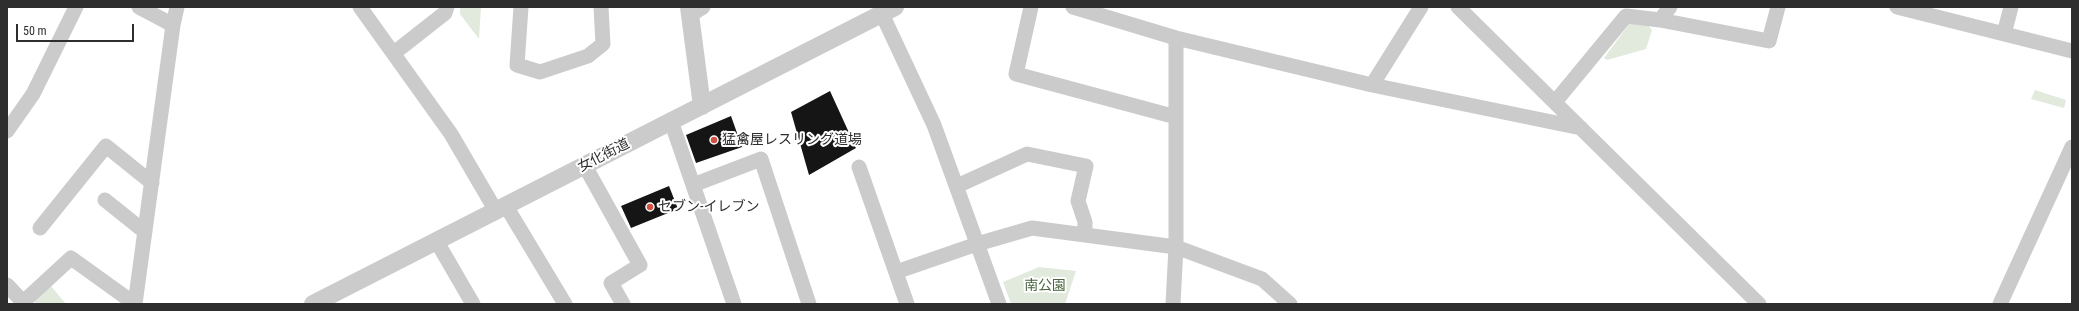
<!DOCTYPE html>
<meta charset="utf-8">
<style>
body{margin:0}
#map{position:relative;width:2079px;height:311px;overflow:hidden;background:#fff;font-family:"Roboto Condensed",sans-serif}
canvas{display:block}
.frame{position:absolute;inset:0;border:8px solid #2e2e2e;pointer-events:none}
.scale{position:absolute;left:16px;top:24px;width:118px;height:18px;box-sizing:border-box;border:2px solid #2e2e2e;border-top:0;padding-left:5px;font-size:12px;line-height:14px;white-space:nowrap;color:#2e2e2e;-webkit-text-stroke:3px #fff;paint-order:stroke}
</style>
<div id="map">
<canvas width="2079" height="311"></canvas>
<div class="frame"></div>
<div class="scale">50 m</div>
</div>
<script>
const context = document.querySelector('canvas').getContext('2d');
context.lineJoin = 'round';
function paint(path, color) { context.fillStyle = color; context.fill(path, 'evenodd'); }
const poly = rows => new Path2D(rows.map(r => 'M' + r).join(''));
function stroke(path, color, width, dash) { context.strokeStyle = color; context.lineWidth = width; context.lineCap = dash ? 'butt' : 'round'; context.setLineDash(dash || []); context.stroke(path); }
function label(font, color, halo, rows, align = 'center') {
  context.font = font + ' "Roboto Condensed","Noto Sans JP",sans-serif'; context.lineWidth = 4; context.setLineDash([]); context.textBaseline = 'middle'; context.strokeStyle = halo; context.fillStyle = color; for (const [text, x, y, turn = 0] of rows) {
    context.save(); context.translate(x, y); context.rotate((+turn || 0) * Math.PI / 180); context.textAlign = isNaN(turn) ? turn : align; if (halo) context.strokeText(text, 0, 0); context.fillText(text, 0, 0); context.restore();
  }
}
paint(poly([
 [460,7,481,7,479,39,460,14],
 [1630,23,1648,25,1652,30,1646,49,1607,60,1604,58],
 [2035,90,2066,100,2064,108,2031,99],
 [1039,267,1076,271,1065,304,1011,304,1003,282],
 [51,286,66,304,37,304,34,301]
]), '#e2eadd');
paint(poly([
 [830,91,856,148,809,175,791,112],
 [731,116,742,147,696,163,686,135],
 [669,186,678,209,631,228,621,206]
]), '#151515');
stroke(poly([
 [139,7,173,25],
 [360,7,451,134,496,211],
 [521,7,517,65,540,72,588,56,603,44,601,7],
 [1031,7,1016,74,1176,117],
 [1073,7,1176,38,1372,85,1581,128],
 [1458,7,1759,304],
 [1670,7,1660,20,1769,41,1778,7],
 [1897,7,2072,51],
 [882,14,934,125,999,304],
 [690,15,703,7],
 [2004,34,2011,7],
 [394,53,445,13,447,7],
 [1372,85,1421,7],
 [1555,102,1626,16,1660,20],
 [671,121,734,304],
 [7,131,33,94,76,7],
 [585,166,640,265,611,283,623,304],
 [859,167,907,304],
 [693,185,761,159,809,304],
 [957,186,1027,154,1086,166,1078,201,1085,222,1085,235],
 [105,200,145,232],
 [506,206,565,304],
 [40,228,106,146,152,183],
 [437,242,473,304],
 [896,272,977,244,1032,228,1176,247,1262,279,1290,304],
 [7,285,23,302],
 [21,304,71,258,135,304],
 [135,304,173,25,177,7],
 [1173,304,1176,247,1176,38],
 [2000,304,2072,147]
]), '#cbcbcb', 15);
stroke(poly([
 [689,7,702,106],
 [313,304,895,7]
]), '#cbcbcb', 18);
for (const [x, y, r, color] of [
 [714,140,4,"#d15244"],
 [650,207,4,"#d15244"]
]) { const dot = new Path2D(); dot.arc(x, y, r, 0, 2 * Math.PI); context.fillStyle = color; context.fill(dot); stroke(dot, '#fff', 1.5); }
label('14px', '#2e2e2e', '#fff', [
 ["猛禽屋レスリング道場",722,140],
 ["セブン-イレブン",658,207]
], 'left');
label('14px', '#2e2e2e', '#fff', [
 ["女化街道",604,156,-27]
]);
label('14px', '#4b6540', '#fff', [
 ["南公園",1045,286]
]);
</script>
